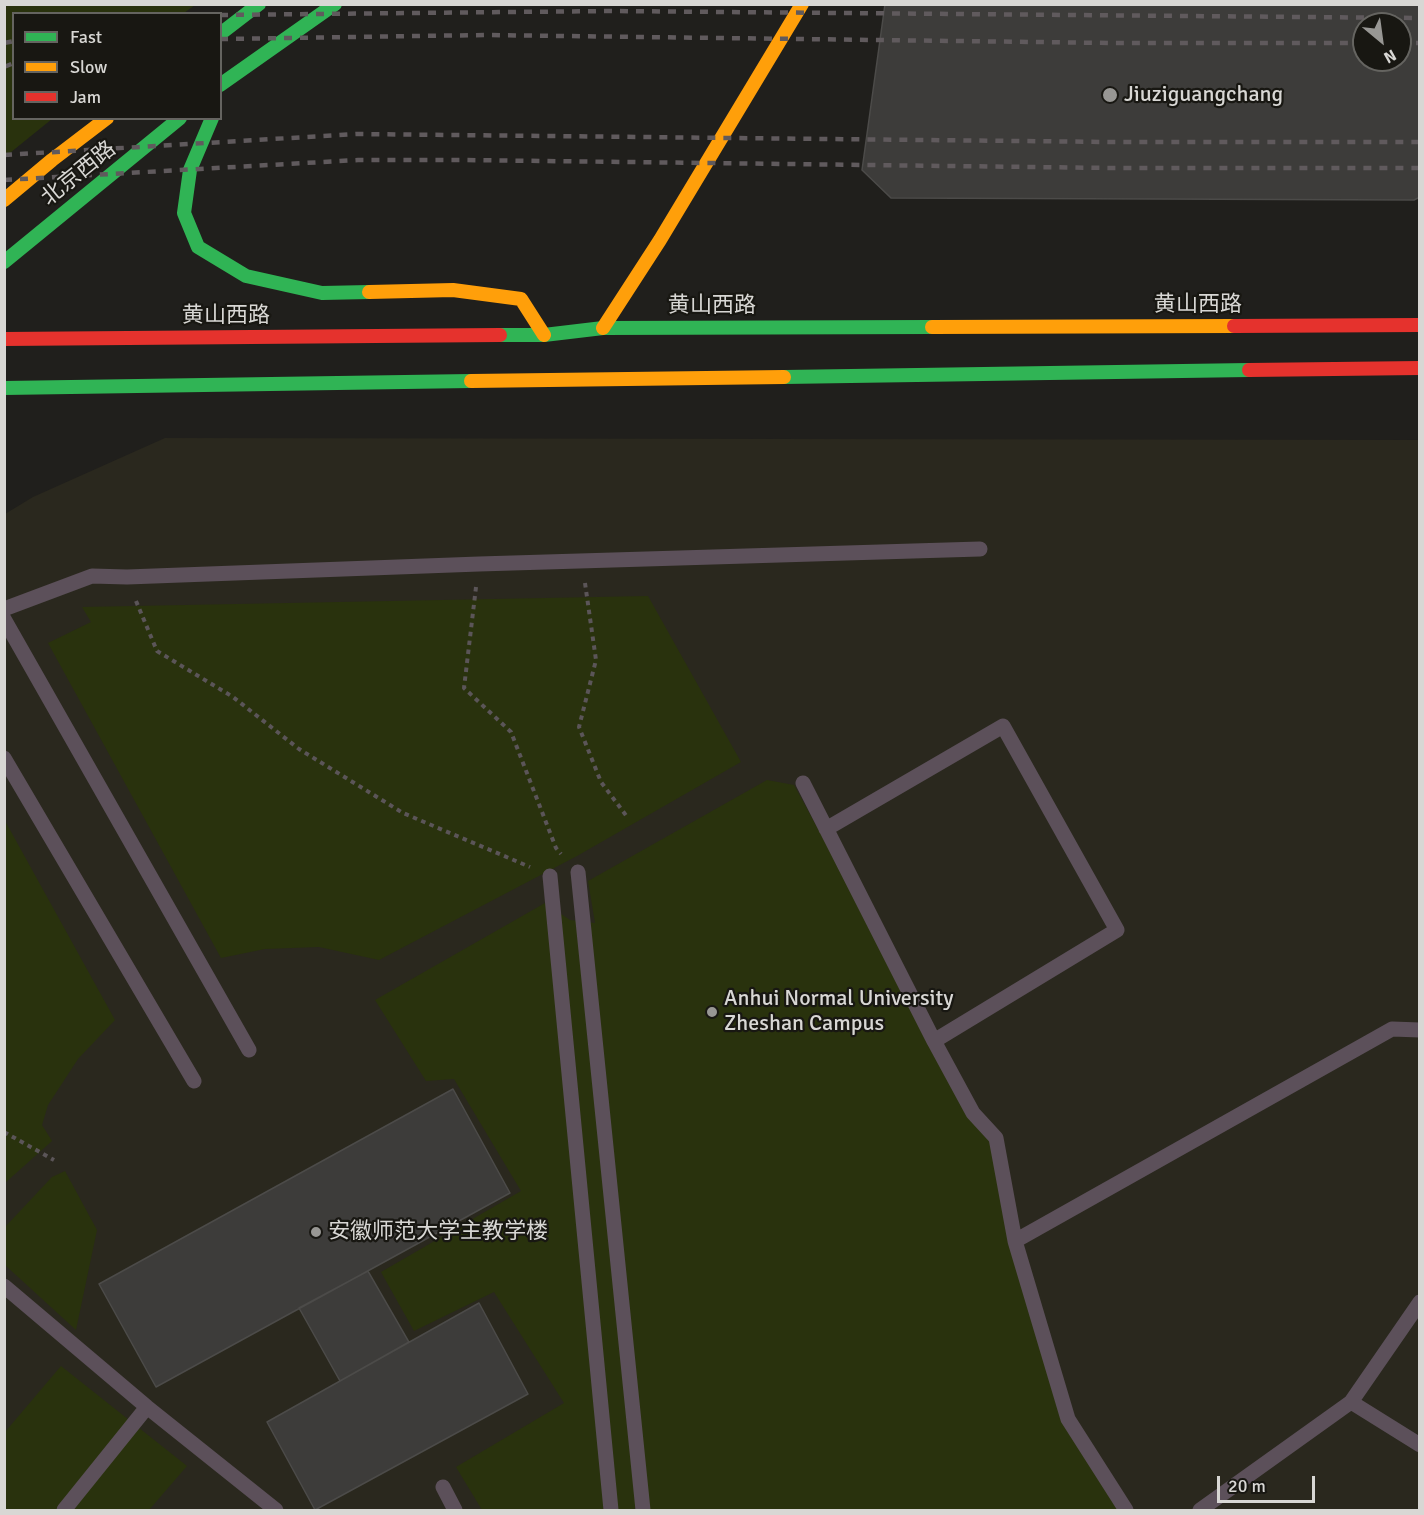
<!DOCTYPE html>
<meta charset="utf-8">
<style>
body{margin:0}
#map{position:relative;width:1424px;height:1515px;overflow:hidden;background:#201f1c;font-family:Signika,sans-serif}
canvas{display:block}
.frame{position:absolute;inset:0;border:6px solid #d8d7d4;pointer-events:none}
.legend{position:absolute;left:12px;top:12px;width:210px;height:108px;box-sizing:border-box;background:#181712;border:2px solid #656460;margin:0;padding:8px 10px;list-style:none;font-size:18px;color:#d8d7d4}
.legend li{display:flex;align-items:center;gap:12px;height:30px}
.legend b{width:30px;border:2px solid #656460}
.north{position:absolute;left:1352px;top:12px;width:60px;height:60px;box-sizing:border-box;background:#181712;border:2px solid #656460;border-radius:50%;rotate:151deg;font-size:16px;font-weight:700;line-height:24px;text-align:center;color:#d8d7d4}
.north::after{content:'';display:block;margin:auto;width:21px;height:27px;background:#989794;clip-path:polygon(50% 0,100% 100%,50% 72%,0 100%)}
.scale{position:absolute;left:1217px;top:1476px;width:98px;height:27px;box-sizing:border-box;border:3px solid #d8d7d4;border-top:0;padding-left:8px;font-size:18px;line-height:21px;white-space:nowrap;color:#d8d7d4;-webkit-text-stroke:4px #181712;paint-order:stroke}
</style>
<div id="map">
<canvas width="1424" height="1515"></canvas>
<div class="frame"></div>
<ul class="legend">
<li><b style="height:8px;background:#30b455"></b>Fast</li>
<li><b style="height:8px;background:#ff9f0a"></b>Slow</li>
<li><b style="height:8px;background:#e5322d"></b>Jam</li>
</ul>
<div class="north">N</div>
<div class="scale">20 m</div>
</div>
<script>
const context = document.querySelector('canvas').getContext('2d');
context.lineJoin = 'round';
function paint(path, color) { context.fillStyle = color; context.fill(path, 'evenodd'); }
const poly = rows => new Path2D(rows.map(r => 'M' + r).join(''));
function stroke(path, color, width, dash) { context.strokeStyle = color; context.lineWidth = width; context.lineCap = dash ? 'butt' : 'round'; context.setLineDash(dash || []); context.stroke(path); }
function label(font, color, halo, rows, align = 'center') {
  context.font = font + ' Signika,"Noto Sans SC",sans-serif'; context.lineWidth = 4.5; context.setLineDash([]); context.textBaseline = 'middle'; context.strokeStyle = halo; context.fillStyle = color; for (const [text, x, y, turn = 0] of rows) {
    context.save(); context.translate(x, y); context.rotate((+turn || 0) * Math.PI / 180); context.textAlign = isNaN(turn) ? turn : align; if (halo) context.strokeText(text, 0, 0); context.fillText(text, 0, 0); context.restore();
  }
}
paint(poly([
 [165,438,1419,440,1419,1510,5,1510,5,514,33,497]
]), '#2a281e');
paint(poly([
 [5,4,195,4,195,5,184,13,14,14,14,118,52,119,5,157],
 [648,596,741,762,577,856,379,960,319,947,265,949,221,958,48,643,91,622,82,607],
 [767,780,794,785,973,1113,996,1138,1068,1419,1130,1510,643,1510,642,1507,628,1510,482,1510,456,1467,564,1403,494,1292,414,1331,381,1272,521,1191,454,1079,426,1081,375,1000,545,903,570,920,595,923,588,881],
 [4,819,115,1020,78,1059,48,1105,42,1125,52,1141,5,1183],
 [65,1171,97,1230,76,1330,5,1265,5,1227,52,1177],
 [61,1366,187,1466,149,1510,5,1510,5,1432]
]), '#29320d');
const building = poly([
 [885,4,1420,4,1420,197,1414,200,891,198,862,170,885,4],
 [1364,24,1400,24,1400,60,1364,60,1364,24],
 [453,1089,510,1193,156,1387,99,1284,453,1089],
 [368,1271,409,1342,340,1381,299,1308,368,1271],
 [479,1303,528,1394,315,1510,267,1422,479,1303]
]);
paint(building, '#3d3c3a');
stroke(building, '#4c4b49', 1.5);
stroke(poly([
 [585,583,596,660,579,727,601,782,628,818],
 [476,587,464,688,511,732,556,848,561,854],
 [136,601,157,651,233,697,299,749,403,813,530,867],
 [4,1132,54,1160]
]), '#5b5558', 4, [4.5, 4.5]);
stroke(poly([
 [4,609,92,576,127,577,479,564,980,549],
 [4,619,249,1050],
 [4,758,194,1081],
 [803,783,934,1041,973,1113,996,1138,1015,1241,1068,1419,1126,1510],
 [826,829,1003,726,1117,930,934,1041],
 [578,872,643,1510],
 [550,876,611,1510],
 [1015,1241,1392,1029,1420,1030],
 [4,1286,147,1407,276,1510],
 [1351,1402,1420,1445],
 [443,1487,455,1510],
 [64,1510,147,1407],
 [1200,1510,1351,1402,1420,1302]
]), '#5c505a', 15);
stroke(poly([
 [220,34,259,4],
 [220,85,335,4],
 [212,118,190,170,184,213,198,247,246,276,322,293,369,292],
 [4,262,180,118],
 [500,335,544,335,603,328,932,327],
 [784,377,1249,370],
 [4,388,471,381]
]), '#30b455', 14);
stroke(poly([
 [4,200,52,160,107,118],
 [369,292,453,290,521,299,544,335],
 [932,327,1234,326],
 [603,328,660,240,802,4],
 [471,381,784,377]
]), '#ff9f0a', 14);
stroke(poly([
 [1234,326,1420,325],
 [4,339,500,335],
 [1249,370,1420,368]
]), '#e5322d', 14);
stroke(poly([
 [220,15,609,11,1420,18],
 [220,39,485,35,1113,43,1364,43],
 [4,43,14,41],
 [1400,43,1420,43],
 [4,67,14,63],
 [4,155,357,134,1111,142,1420,142],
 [4,180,358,160,464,160,1111,168,1420,168]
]), '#605a5d', 4.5, [8, 8]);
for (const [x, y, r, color] of [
 [1110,95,8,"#989794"],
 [712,1012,6,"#989794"],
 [316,1232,6,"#989794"]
]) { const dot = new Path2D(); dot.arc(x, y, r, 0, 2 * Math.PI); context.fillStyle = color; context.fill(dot); stroke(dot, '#181712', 2); }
label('22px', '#d8d7d4', '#181712', [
 ["Jiuziguangchang",1124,95],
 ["Anhui Normal University",724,999],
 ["Zheshan Campus",724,1024],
 ["安徽师范大学主教学楼",328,1232]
], 'left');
label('22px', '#d8d7d4', '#181712', [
 ["北京西路",79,174,-39],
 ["黄山西路",1198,305],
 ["黄山西路",712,306],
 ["黄山西路",226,316]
]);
</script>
